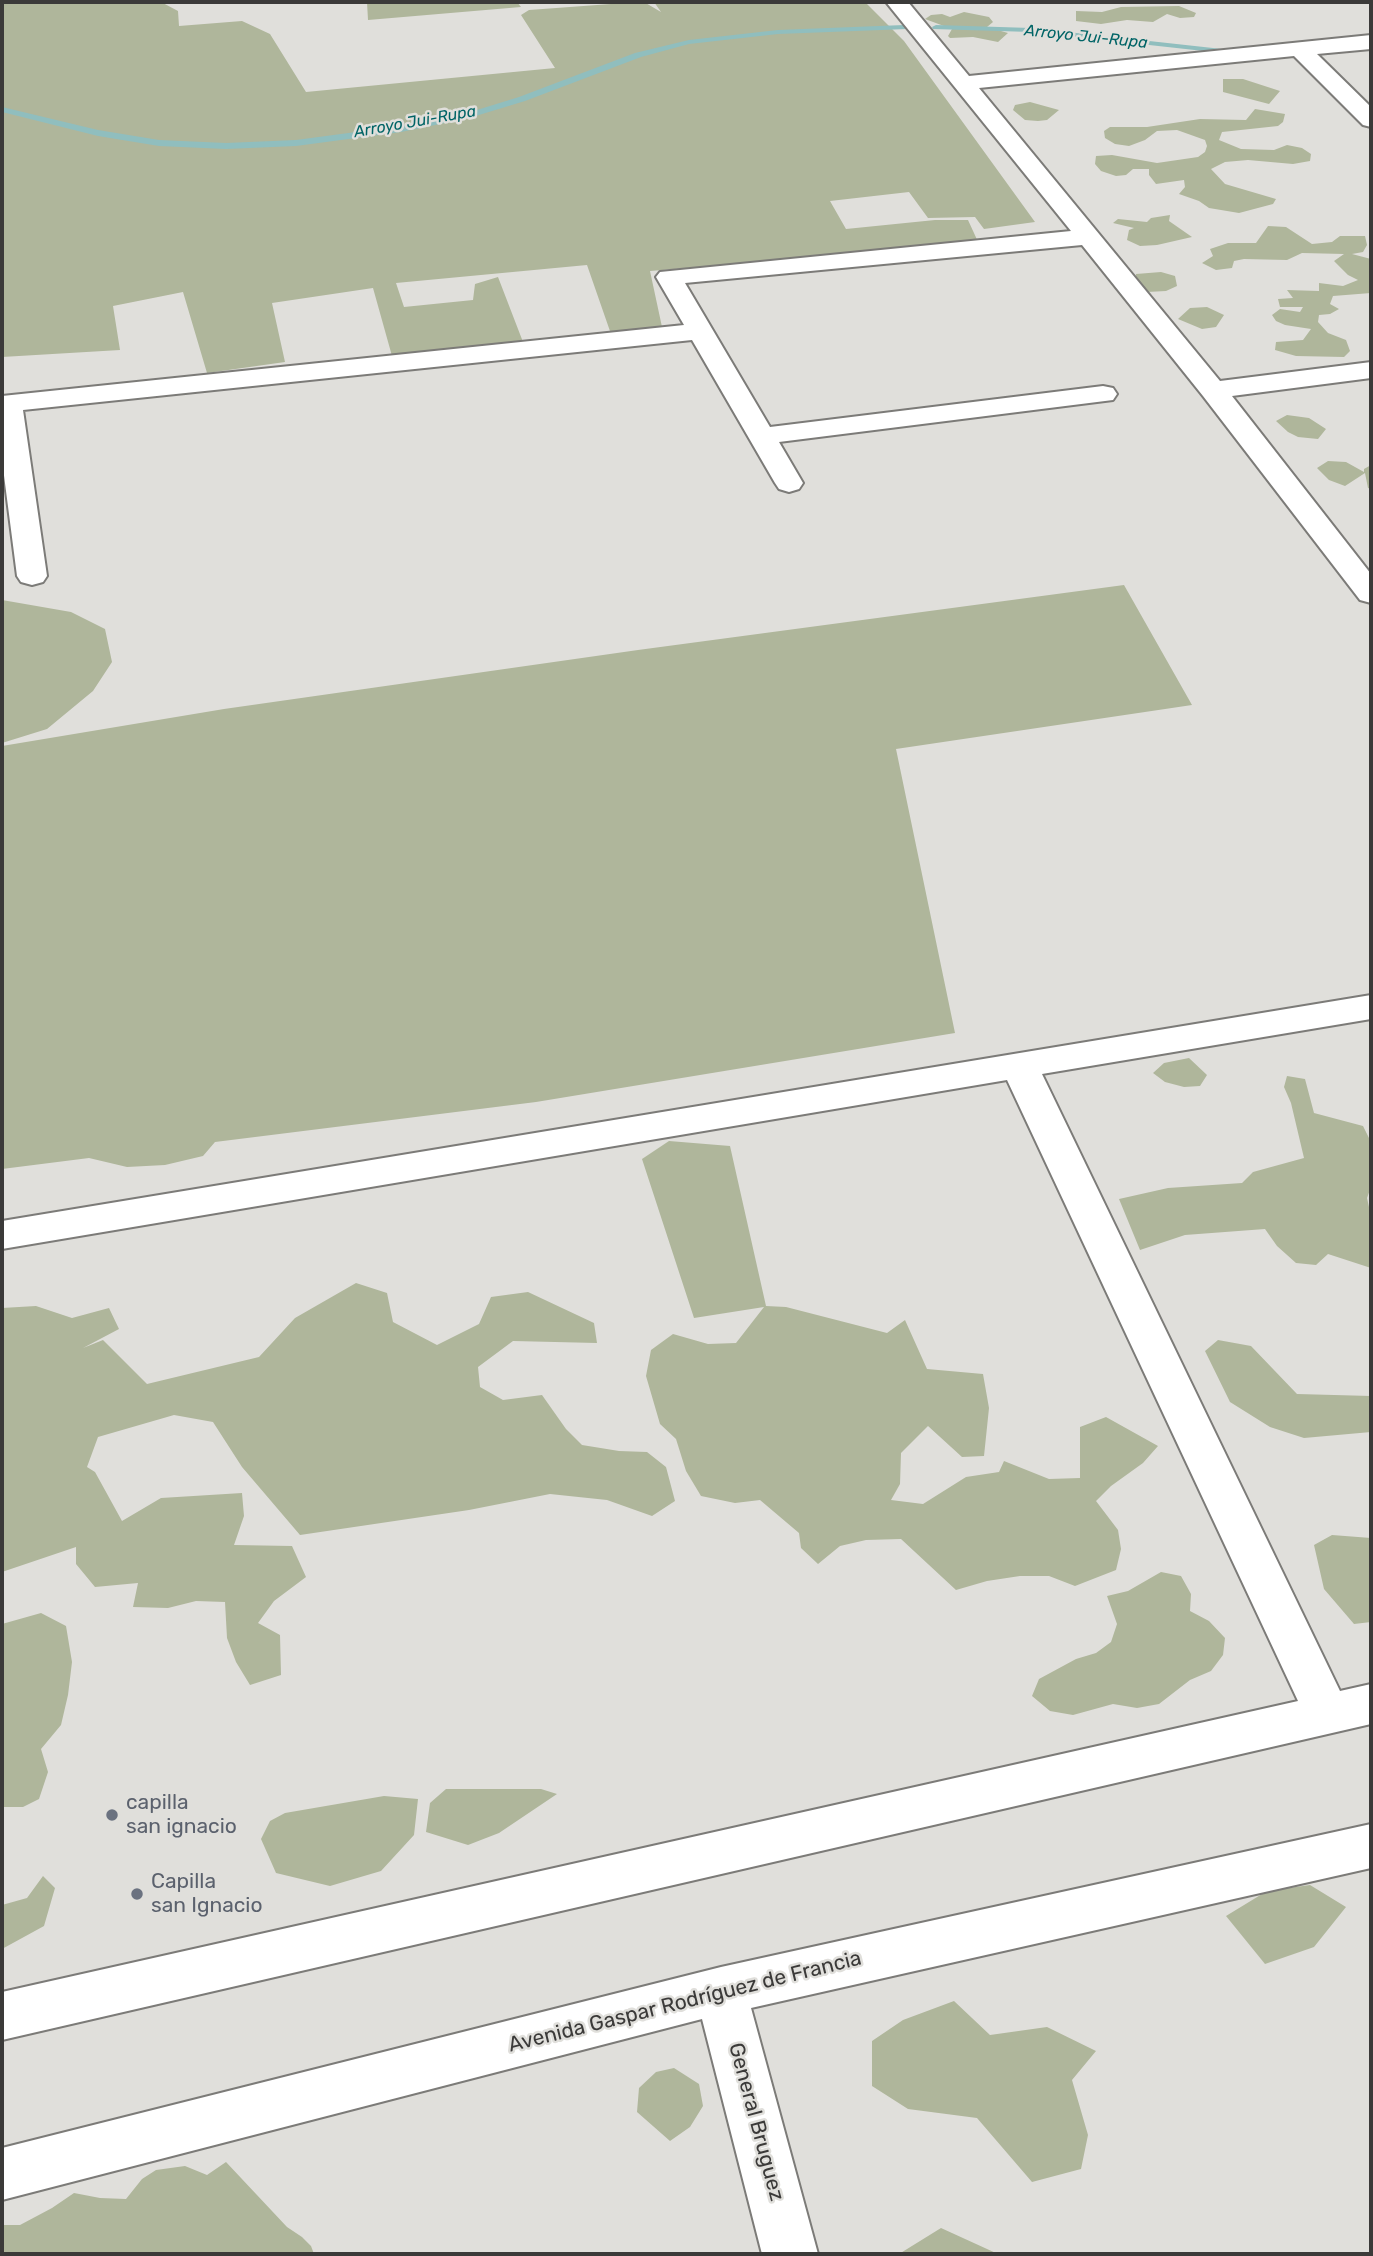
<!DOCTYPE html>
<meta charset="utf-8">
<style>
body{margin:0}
#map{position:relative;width:1373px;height:2256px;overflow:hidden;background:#e0dfdb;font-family:Rubik,sans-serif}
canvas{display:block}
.frame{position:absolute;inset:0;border:4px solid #3b3a39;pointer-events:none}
</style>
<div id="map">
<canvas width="1373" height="2256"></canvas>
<div class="frame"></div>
</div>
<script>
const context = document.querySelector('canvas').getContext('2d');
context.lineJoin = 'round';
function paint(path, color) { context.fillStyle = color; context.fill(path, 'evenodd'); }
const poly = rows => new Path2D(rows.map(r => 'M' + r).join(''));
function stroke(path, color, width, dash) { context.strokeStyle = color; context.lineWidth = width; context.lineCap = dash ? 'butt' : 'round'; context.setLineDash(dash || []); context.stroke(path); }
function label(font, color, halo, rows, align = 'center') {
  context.font = font + ' Rubik,sans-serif'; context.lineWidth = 5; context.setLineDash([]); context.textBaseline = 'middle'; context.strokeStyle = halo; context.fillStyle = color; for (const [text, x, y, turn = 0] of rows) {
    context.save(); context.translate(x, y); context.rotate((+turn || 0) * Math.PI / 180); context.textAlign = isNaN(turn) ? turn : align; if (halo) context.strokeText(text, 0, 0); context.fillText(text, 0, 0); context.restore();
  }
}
paint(poly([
 [2,2,161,2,178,11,179,26,242,21,270,34,306,92,555,68,521,15,529,10,638,2,644,2,661,12,654,2,865,2,904,41,1035,222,984,229,975,217,928,218,909,192,830,201,846,229,935,220,968,220,979,244,650,271,662,327,611,334,587,265,396,283,404,307,473,300,475,284,498,277,523,342,392,356,373,288,272,303,285,362,207,373,183,292,113,306,120,350,2,357],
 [367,2,517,2,521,7,368,20],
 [1179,6,1196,13,1194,17,1180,18,1167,14,1153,22,1127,20,1101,24,1076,21,1076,11,1102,12,1121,7],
 [964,12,989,17,993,22,987,27,1008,33,998,42,973,37,950,38,948,36,952,29,925,19,931,15,942,14,950,17],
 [1223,79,1243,79,1280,91,1269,104,1223,92],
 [1030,102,1059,110,1047,120,1038,121,1025,120,1013,110,1015,105],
 [1255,109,1285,114,1283,122,1278,126,1222,132,1219,140,1241,149,1274,150,1287,145,1302,148,1311,154,1310,161,1293,164,1248,160,1225,162,1211,169,1225,184,1276,199,1273,204,1239,213,1209,208,1199,201,1179,194,1185,187,1184,180,1156,184,1149,175,1149,169,1133,169,1126,175,1116,176,1101,171,1095,164,1096,156,1112,155,1157,163,1198,157,1205,152,1207,146,1205,140,1177,130,1157,131,1145,140,1129,146,1115,144,1105,138,1104,131,1110,127,1147,127,1200,119,1246,120],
 [1170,215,1169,221,1192,237,1157,245,1140,246,1127,240,1129,230,1134,228,1113,223,1118,219,1147,222,1151,218],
 [1268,226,1286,227,1312,244,1332,242,1340,236,1365,236,1367,245,1363,252,1352,254,1371,259,1371,293,1333,296,1330,304,1339,309,1330,314,1319,315,1318,322,1328,333,1346,340,1350,351,1344,357,1296,356,1275,350,1276,342,1303,340,1311,329,1285,325,1276,321,1272,315,1280,309,1300,312,1303,307,1280,307,1278,299,1293,298,1287,290,1319,291,1319,283,1343,286,1358,280,1348,275,1334,261,1344,254,1302,253,1287,260,1244,259,1234,261,1232,268,1216,270,1202,263,1213,256,1210,249,1228,243,1256,243],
 [1161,272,1175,276,1177,286,1166,291,1147,292,1136,282,1136,274],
 [1207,307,1224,315,1216,327,1202,329,1178,319,1190,308],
 [1287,415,1309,418,1326,429,1318,439,1298,437,1288,432,1276,421],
 [1328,461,1346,462,1364,472,1364,469,1371,465,1371,489,1368,488,1365,473,1345,486,1329,480,1317,468],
 [1124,585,1192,705,896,749,955,1033,536,1102,215,1142,203,1156,165,1165,127,1167,89,1158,2,1169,2,746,224,709,638,650],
 [2,600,71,612,105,629,112,662,93,691,47,729,2,743],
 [1189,1058,1207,1075,1200,1086,1184,1087,1165,1082,1153,1073,1164,1063],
 [1287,1076,1305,1079,1314,1113,1363,1126,1370,1140,1371,1187,1367,1198,1371,1216,1371,1268,1328,1254,1316,1265,1296,1263,1277,1246,1265,1229,1185,1235,1140,1250,1119,1199,1168,1188,1242,1183,1253,1172,1304,1158,1291,1103,1284,1087],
 [669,1141,730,1146,766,1306,786,1307,887,1333,905,1320,927,1369,983,1374,989,1408,984,1456,962,1457,928,1426,901,1453,900,1484,891,1500,923,1504,966,1477,999,1472,1004,1461,1049,1479,1080,1478,1080,1427,1106,1417,1158,1446,1143,1463,1111,1486,1096,1501,1118,1530,1121,1549,1116,1570,1075,1586,1049,1576,1020,1576,987,1581,956,1590,901,1539,866,1540,840,1546,818,1564,801,1548,799,1533,760,1500,735,1503,701,1496,686,1471,676,1439,660,1424,646,1376,651,1350,673,1334,708,1344,736,1343,764,1307,694,1318,642,1159],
 [356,1283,387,1293,393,1322,437,1345,479,1324,491,1297,528,1292,594,1323,597,1343,513,1341,478,1367,480,1387,503,1400,542,1395,566,1429,582,1445,619,1451,647,1452,666,1467,675,1501,652,1516,607,1500,550,1494,469,1510,300,1535,242,1467,213,1422,174,1415,98,1437,87,1467,95,1472,122,1521,161,1498,242,1493,244,1516,234,1545,292,1546,306,1577,274,1601,258,1623,280,1635,281,1675,250,1685,236,1662,227,1638,225,1602,196,1601,168,1608,133,1607,138,1583,95,1587,76,1564,76,1547,2,1572,2,1308,36,1306,72,1318,109,1308,119,1329,83,1348,103,1340,147,1384,259,1357,295,1318],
 [1218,1340,1251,1346,1297,1394,1371,1396,1371,1432,1304,1438,1270,1427,1230,1402,1205,1351],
 [1332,1535,1371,1538,1371,1622,1354,1624,1324,1589,1314,1545],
 [1161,1572,1181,1576,1191,1594,1190,1611,1209,1621,1225,1638,1223,1655,1211,1671,1190,1680,1159,1704,1137,1708,1113,1704,1073,1715,1050,1711,1032,1696,1039,1679,1076,1659,1096,1653,1111,1642,1117,1624,1107,1596,1128,1591],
 [41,1613,66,1626,72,1662,68,1695,61,1725,41,1749,48,1772,39,1799,23,1807,2,1807,2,1624],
 [446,1789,541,1789,557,1794,499,1833,468,1845,426,1832,430,1803],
 [384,1796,418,1799,414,1835,381,1871,330,1886,276,1873,261,1839,270,1821,285,1813],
 [43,1876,55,1888,44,1926,2,1949,2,1905,27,1898],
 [1310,1885,1346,1907,1314,1947,1265,1964,1226,1916,1267,1891],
 [954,2001,990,2035,1047,2027,1096,2051,1072,2080,1088,2135,1081,2169,1032,2182,977,2118,908,2109,872,2086,872,2041,903,2020],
 [674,2068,699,2084,703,2106,690,2127,670,2141,637,2112,639,2088,656,2072],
 [226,2162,287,2227,302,2237,311,2246,314,2254,2,2254,2,2225,20,2225,52,2208,74,2193,100,2198,126,2199,142,2179,156,2170,185,2166,207,2175],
 [941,2228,998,2254,899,2254]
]), '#afb69b');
paint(poly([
 [904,25,908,27,907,29,778,34,689,44,641,57,525,101,469,118,401,132,296,146,226,149,159,146,98,136,2,112,2,107,98,130,159,140,226,143,296,140,401,126,464,114,519,97,635,53,689,40,778,30,904,25],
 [936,25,1031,28,1231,50,1235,52,1231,54,1031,32,933,29,932,27,936,25]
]), '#90bebe');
const minor = poly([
 [886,2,908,2,969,76,1371,35,1371,49,1317,54,1371,107,1371,127,1363,125,1294,56,979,88,1220,381,1371,362,1371,378,1232,396,1371,574,1371,603,1360,600,1203,396,1082,245,685,283,770,427,1103,386,1113,388,1117,394,1113,400,779,442,803,483,799,489,789,492,779,489,775,483,692,340,23,410,47,576,43,582,32,585,21,582,17,576,2,460,2,396,684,325,656,277,660,272,1071,231,886,2],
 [1371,995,1371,1019,1042,1074,1340,1691,1371,1684,1371,1724,2,2040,2,1992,1298,1701,1007,1080,2,1249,2,1221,1371,995],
 [1371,1824,1371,1868,751,2008,818,2254,762,2254,702,2019,2,2200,2,2148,721,1967,1371,1824]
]);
stroke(minor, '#7c7b78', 4);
paint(minor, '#fff');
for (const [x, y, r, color] of [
 [112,1815,7,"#6b7280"],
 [137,1894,7,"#6b7280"]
]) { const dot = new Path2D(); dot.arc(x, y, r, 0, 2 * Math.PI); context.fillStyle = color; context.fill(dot); stroke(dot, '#e0dfdb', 2.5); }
label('italic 16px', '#006466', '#e0dfdb', [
 ["Arroyo Jui-Rupa",1086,37,6],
 ["Arroyo Jui-Rupa",415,122,-10]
]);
label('21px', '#5b616d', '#e0dfdb', [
 ["capilla",126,1803],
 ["san ignacio",126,1827],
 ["Capilla",151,1882],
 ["san Ignacio",151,1906]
], 'left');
label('21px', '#3b3a39', '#e0dfdb', [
 ["Avenida Gaspar Rodríguez de Francia",685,2002,-14],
 ["General Bruguez",756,2122,75]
]);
</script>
